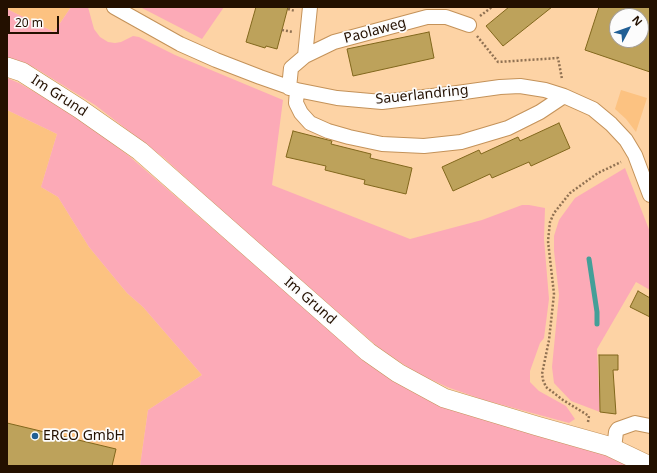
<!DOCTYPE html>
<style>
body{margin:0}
#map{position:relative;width:657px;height:473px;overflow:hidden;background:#fdd3a5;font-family:"Noto Sans",sans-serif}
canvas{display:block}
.frame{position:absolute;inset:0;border:8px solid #231000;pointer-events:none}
.north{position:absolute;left:609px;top:8px;width:40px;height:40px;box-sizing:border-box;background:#fcfcfc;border:1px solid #a59e97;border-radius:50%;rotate:49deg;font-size:11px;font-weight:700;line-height:16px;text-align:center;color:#231000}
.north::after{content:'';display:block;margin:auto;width:14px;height:18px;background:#215f95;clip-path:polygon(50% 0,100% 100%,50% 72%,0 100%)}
.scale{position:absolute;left:8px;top:16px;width:51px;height:18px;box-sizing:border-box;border:2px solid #231000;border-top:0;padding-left:5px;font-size:12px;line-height:14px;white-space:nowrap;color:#231000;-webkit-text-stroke:3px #fcfcfc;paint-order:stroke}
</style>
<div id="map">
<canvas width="657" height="473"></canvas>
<div class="frame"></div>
<div class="north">N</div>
<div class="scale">20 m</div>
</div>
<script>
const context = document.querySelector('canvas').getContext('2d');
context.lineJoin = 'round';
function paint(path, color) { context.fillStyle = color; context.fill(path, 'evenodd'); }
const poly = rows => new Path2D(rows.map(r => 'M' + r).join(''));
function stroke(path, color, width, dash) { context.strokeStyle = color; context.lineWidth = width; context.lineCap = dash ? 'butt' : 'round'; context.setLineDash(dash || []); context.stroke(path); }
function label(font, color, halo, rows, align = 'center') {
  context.font = font + ' "Noto Sans",sans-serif'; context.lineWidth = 3.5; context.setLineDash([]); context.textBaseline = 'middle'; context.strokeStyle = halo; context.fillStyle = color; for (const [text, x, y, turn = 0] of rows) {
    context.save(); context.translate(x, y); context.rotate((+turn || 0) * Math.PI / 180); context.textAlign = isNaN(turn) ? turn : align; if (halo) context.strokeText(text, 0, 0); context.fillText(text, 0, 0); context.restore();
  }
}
paint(poly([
 [7,7,71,7,54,32,7,9],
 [621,90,647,98,636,132,626,119,615,109],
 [7,110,57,134,41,187,58,197,89,247,117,281,127,293,143,307,202,375,148,410,140,466,7,466]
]), '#fcc281');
paint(poly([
 [71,7,88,7,94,29,100,37,108,42,115,43,121,42,133,36,139,37,175,55,283,100,272,185,410,239,482,220,522,205,529,205,545,208,544,239,549,299,544,338,540,343,530,371,530,382,539,391,566,406,575,419,569,423,484,400,447,387,419,374,406,366,380,349,356,328,248,235,164,158,95,105,35,68,7,57,7,9,54,32],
 [140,7,224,7,202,39],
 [7,78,19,83,75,115,129,156,345,343,370,362,409,390,445,408,585,446,633,466,140,466,148,410,202,375,143,307,127,293,117,281,89,247,58,197,41,187,57,134,7,110],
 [625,168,650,232,650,290,636,282,597,349,600,412,571,401,554,383,552,367,559,295,554,251,554,236,559,220,575,198]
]), '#fcaab7');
stroke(poly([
 [589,259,597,312,597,324]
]), '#449f98', 5);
const building = poly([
 [256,7,288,7,277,49,266,46,265,48,246,42,256,7],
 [509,7,552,7,503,46,486,26,509,7],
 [599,7,650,7,650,72,585,50,599,7],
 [617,16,641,16,641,40,617,40,617,16],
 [429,32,434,58,353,76,347,49,429,32],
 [559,123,570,148,531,166,529,162,492,178,490,174,453,191,442,167,479,150,481,154,518,137,520,141,559,123],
 [293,131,332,141,331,144,371,154,370,158,412,168,406,194,364,184,365,180,325,170,326,166,286,157,293,131],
 [638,291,650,298,650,317,630,307,638,291],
 [599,355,618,355,618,370,613,370,616,414,600,412,599,355],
 [7,423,116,449,112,466,7,466,7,423]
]);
paint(building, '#bda25b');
stroke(building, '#81671c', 1);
const minor = poly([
 [114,7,180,44,216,60,260,77,297,90,337,98,382,102,457,93,500,87,520,86,545,90,564,96,593,109,611,124,626,140,635,155,650,195],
 [305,56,334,42,427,17,446,17,469,25],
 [289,88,291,68,305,56,310,7],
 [297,90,296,103,301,113,310,123,328,131,349,137,382,144,424,146,461,142,508,128,540,112,564,96],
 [614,448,616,432,618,429,635,423,650,426]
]);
const secondary = poly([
 [7,67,22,72,80,109,140,151,368,352,398,373,444,398,537,426,608,446,650,466]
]);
stroke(minor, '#c49259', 16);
stroke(secondary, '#c49259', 20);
stroke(poly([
 [288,9,295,11],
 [480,16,492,7],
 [282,30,293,32],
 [477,36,498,62,558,58,562,79],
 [588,422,589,416,563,400,546,387,543,380,542,374,549,340,554,294,548,241,550,222,554,213,570,193,598,173,621,162]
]), '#907152', 2.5, [2, 2]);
stroke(minor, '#fff', 14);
stroke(secondary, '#fff', 19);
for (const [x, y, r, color] of [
 [35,436,4,"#215f95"]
]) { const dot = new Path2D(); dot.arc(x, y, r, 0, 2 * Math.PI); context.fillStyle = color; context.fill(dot); stroke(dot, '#fcfcfc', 1.5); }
label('14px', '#231000', '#fcfcfc', [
 ["Paolaweg",375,31,-15],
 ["Sauerlandring",422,95,-6],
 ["Im Grund",59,96,33],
 ["Im Grund",310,301,41]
]);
label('14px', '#231000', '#fcfcfc', [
 ["ERCO GmbH",43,436]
], 'left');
</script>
